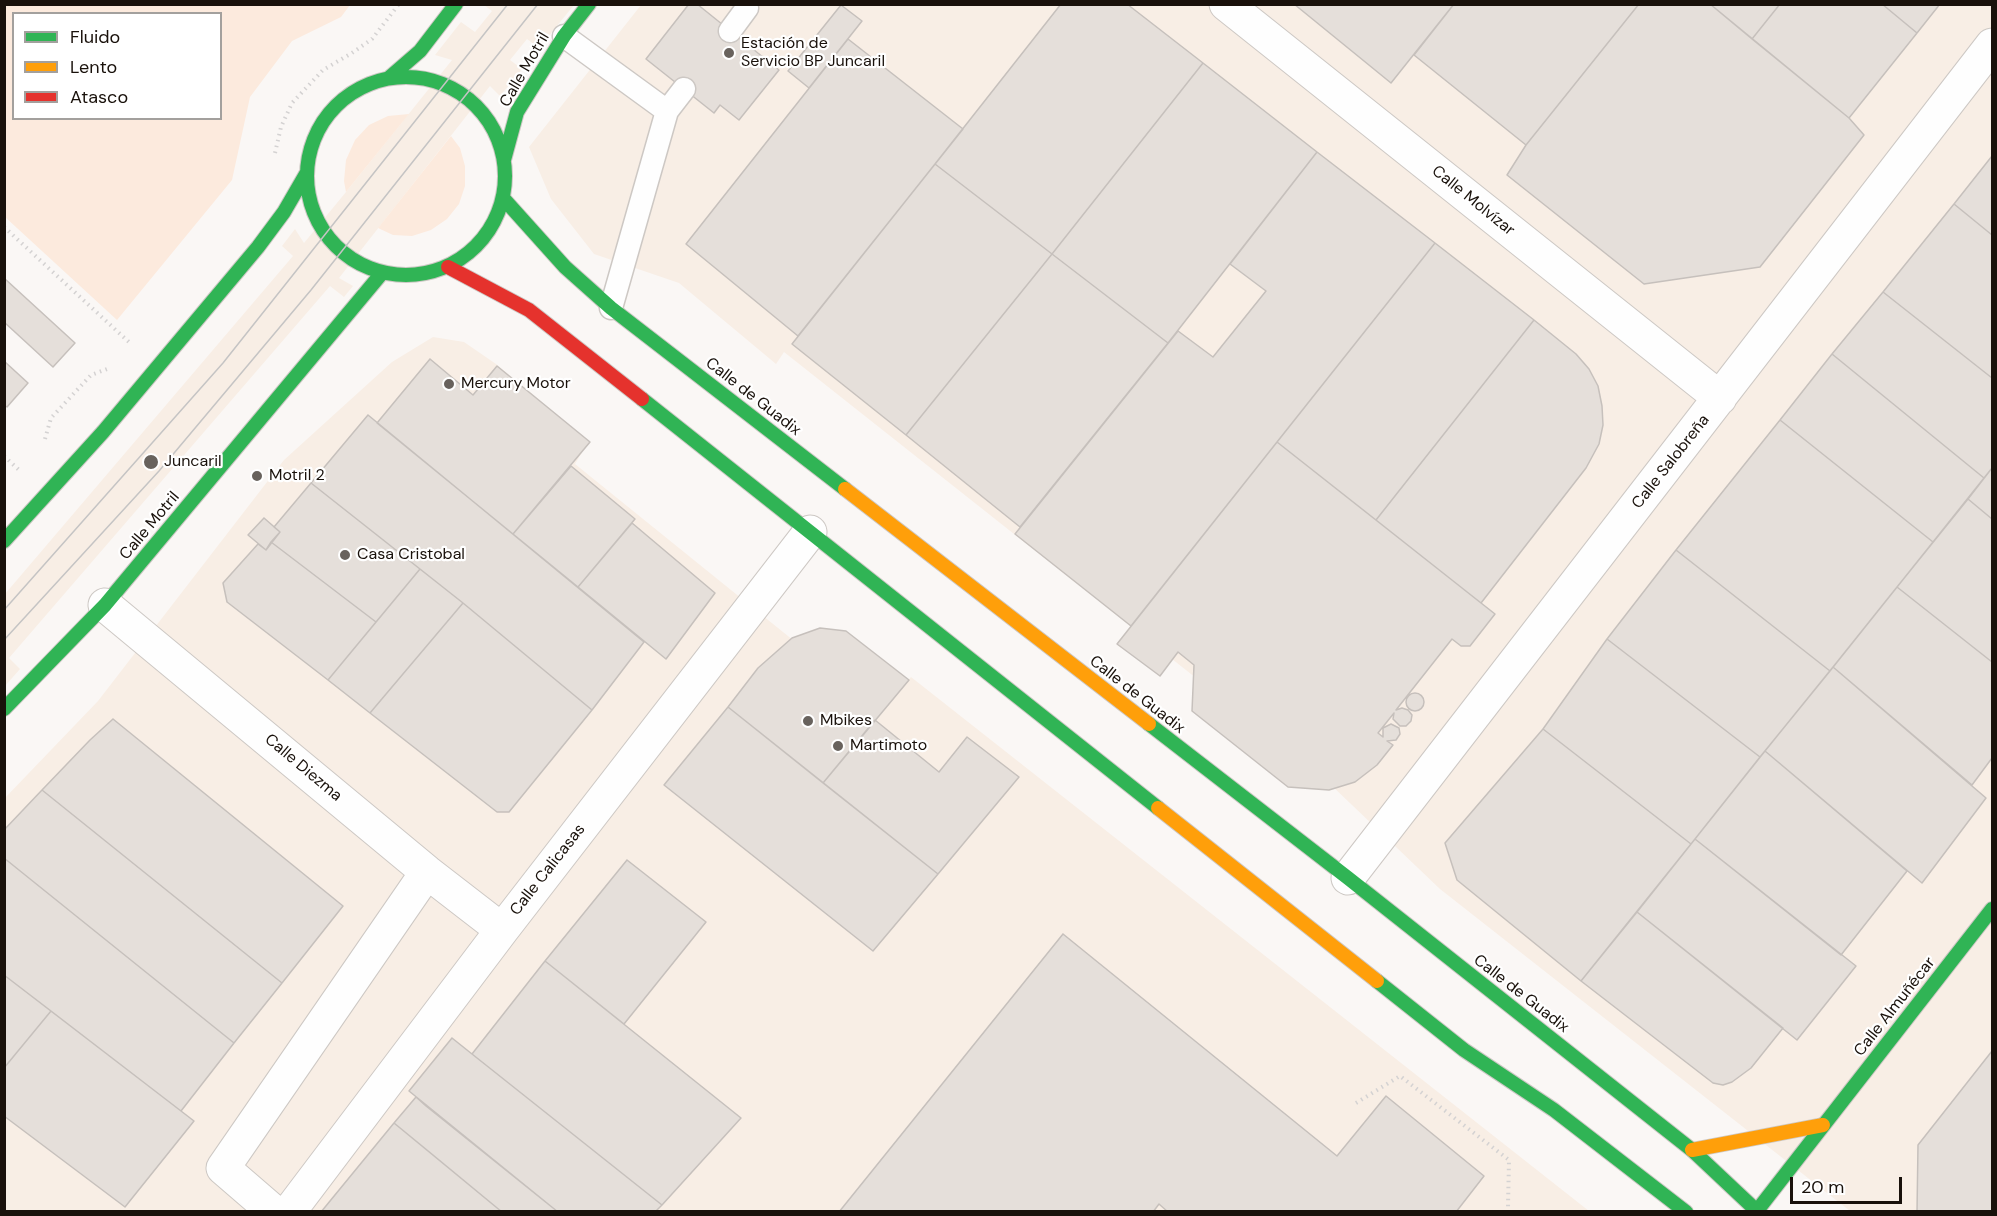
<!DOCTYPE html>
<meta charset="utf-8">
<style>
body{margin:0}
#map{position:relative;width:1997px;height:1216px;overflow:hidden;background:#faf7f5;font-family:"DM Sans",sans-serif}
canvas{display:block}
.frame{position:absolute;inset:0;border:6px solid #19110b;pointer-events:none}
.legend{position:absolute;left:12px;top:12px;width:210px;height:108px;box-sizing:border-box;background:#fff;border:2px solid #a3a09d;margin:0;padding:8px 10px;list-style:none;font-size:18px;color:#19110b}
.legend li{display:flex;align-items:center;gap:12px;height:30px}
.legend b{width:30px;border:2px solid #a3a09d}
.scale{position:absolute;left:1790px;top:1177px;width:112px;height:27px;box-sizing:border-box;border:3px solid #19110b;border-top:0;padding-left:8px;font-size:18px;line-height:21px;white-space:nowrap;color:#19110b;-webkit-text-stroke:4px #fff;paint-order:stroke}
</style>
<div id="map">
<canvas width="1997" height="1216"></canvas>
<div class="frame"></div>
<ul class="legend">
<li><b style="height:8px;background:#30b455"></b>Fluido</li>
<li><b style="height:8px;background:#ff9f0a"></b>Lento</li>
<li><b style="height:8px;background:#e5322d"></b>Atasco</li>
</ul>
<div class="scale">20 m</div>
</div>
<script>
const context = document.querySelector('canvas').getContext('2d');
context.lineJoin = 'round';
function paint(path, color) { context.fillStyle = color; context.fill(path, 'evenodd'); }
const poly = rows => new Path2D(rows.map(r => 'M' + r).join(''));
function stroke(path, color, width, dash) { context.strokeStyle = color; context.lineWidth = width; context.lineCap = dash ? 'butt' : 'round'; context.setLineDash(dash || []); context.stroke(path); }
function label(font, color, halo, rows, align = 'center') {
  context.font = font + ' "DM Sans",sans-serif'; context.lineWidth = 4.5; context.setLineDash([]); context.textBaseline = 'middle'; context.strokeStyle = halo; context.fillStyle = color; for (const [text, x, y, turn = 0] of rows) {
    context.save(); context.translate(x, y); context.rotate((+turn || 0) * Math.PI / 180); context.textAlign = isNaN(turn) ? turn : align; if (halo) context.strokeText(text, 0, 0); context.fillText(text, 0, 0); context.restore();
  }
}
paint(poly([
 [484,5,574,5,539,48,527,39,510,60,522,69,500,96,490,86,339,278,353,286,344,297,330,286,9,658,20,669,5,686,5,594,293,256,282,246,295,229,304,243,346,192,452,60,435,55,461,22,475,32,492,11],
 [641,5,1992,5,1992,1211,1850,1211,1440,889,1330,784,784,352,776,364,679,283,594,254,551,199,529,147],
 [433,337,464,342,496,364,589,441,575,464,882,712,911,677,1589,1211,5,1211,4,799,98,701,284,460,392,362]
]), '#f8eee5');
paint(poly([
 [4,5,5,4,350,5,341,17,292,41,250,97,232,180,117,320,5,217],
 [14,14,220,14,220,118,14,118],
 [409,114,346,192,344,181,346,160,355,140,369,125,388,116],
 [451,136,460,148,465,166,465,186,459,204,447,219,431,230,412,236,393,235,378,228]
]), '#fceadd');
const building = poly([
 [689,4,697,4,779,70,739,120,720,105,714,113,646,59,689,4],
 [1061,4,1127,4,1203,63,1052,254,935,164,1061,4],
 [1294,4,1454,4,1391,83,1294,4],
 [1454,4,1639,4,1526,145,1414,55,1454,4],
 [1639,4,1710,4,1849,118,1864,135,1760,267,1644,284,1507,175,1526,145,1639,4],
 [1710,4,1780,4,1752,39,1710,4],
 [1780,4,1882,4,1917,33,1849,118,1752,39,1780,4],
 [1882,4,1940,4,1917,33,1882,4],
 [841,5,862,21,809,88,788,71,841,5],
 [848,39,963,129,798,336,686,244,848,39],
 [1203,63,1317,152,1168,343,1052,254,1203,63],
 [1317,152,1435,243,1131,626,1015,534,1178,331,1213,357,1266,291,1230,264,1317,152],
 [1992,156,1992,235,1954,204,1992,156],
 [935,164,1052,254,906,435,792,344,935,164],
 [1954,204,1992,235,1992,378,1883,292,1954,204],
 [1435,243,1534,320,1376,520,1277,442,1435,243],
 [1052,254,1168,343,1020,527,906,435,1052,254],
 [4,278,75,343,53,367,4,322,4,278],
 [1883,292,1992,378,1992,468,1984,478,1832,354,1883,292],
 [1534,320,1576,354,1589,369,1598,386,1602,406,1603,425,1599,444,1586,468,1481,603,1376,520,1534,320],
 [1832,354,1984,478,1933,542,1780,420,1832,354],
 [430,359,473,395,497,366,590,442,513,534,377,423,430,359],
 [4,361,28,383,7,407,4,405,4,361],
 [368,415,644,642,592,710,463,603,311,483,368,415],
 [1780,420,1933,542,1830,671,1676,550,1780,420],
 [1277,442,1495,614,1470,646,1461,646,1452,639,1396,710,1402,708,1408,710,1412,715,1411,721,1406,726,1400,726,1393,719,1394,713,1378,733,1383,737,1383,728,1391,724,1399,728,1400,734,1396,740,1387,741,1393,745,1377,765,1355,782,1329,790,1288,787,1192,711,1194,665,1178,652,1160,676,1117,644,1277,442],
 [571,466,635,519,578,587,513,534,571,466],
 [1992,468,1992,519,1968,499,1992,468],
 [311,483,420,569,376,622,271,542,280,532,274,527,311,483],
 [1968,499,1992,519,1992,662,1897,587,1968,499],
 [264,518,280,532,266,550,248,535,264,518],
 [632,523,715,593,666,659,578,587,632,523],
 [271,542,376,622,328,680,227,602,223,583,258,544,266,550,271,542],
 [1676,550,1830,671,1760,757,1607,639,1676,550],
 [420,569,463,603,370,713,328,680,420,569],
 [1897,587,1992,662,1992,758,1972,785,1833,667,1897,587],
 [463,603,592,710,509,812,497,812,370,713,463,603],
 [820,628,846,631,909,680,823,783,728,707,758,668,792,638,820,628],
 [1607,639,1760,757,1691,844,1543,729,1607,639],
 [1833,667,1986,798,1922,883,1765,751,1833,667],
 '1406 702a9 9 0 1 1 18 0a9 9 0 1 1-18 0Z',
 [728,707,938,874,873,951,664,785,728,707],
 [113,719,343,906,282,983,42,790,90,740,113,719],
 [875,720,939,772,967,737,1019,777,938,874,823,783,875,720],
 [1543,729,1691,844,1581,981,1457,880,1445,843,1543,729],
 [1765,751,1907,871,1841,955,1695,839,1765,751],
 [42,790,282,983,234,1043,4,858,4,830,42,790],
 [1695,839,1856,966,1797,1040,1637,912,1695,839],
 [4,858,234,1043,181,1111,4,975,4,858],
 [627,860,706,922,624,1024,545,961,627,860],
 [1637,912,1783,1028,1751,1068,1732,1082,1723,1085,1713,1083,1581,981,1637,912],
 [1063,934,1337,1156,1386,1096,1484,1176,1456,1212,1168,1212,1159,1204,1153,1212,839,1212,1063,934],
 [545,961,741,1118,662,1205,472,1054,545,961],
 [4,975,51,1011,4,1068,4,975],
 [51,1011,194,1121,125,1207,4,1116,4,1068,51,1011],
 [452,1038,472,1054,662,1205,655,1212,558,1212,409,1091,452,1038],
 [1992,1051,1992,1212,1917,1212,1918,1145,1992,1051],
 [416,1097,426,1106,558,1212,502,1212,394,1123,416,1097],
 [394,1123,433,1155,502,1212,321,1212,394,1123]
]);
paint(building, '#e5dfda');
stroke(building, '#c6c0bc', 1.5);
const lane = poly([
 [730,31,747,8,746,4],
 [564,36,667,111],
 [611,308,667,111,684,89]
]);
const street = poly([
 [1226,4,1720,398],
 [105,605,427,872,502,930],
 [1348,878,1992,45],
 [274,1212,223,1168,427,872],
 [289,1212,502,930,810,532]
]);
const fast = poly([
 [390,77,420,51,456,4],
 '307 176a99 99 0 1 1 198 0a99 99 0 1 1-198 0Z',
 [504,160,517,112,564,36,589,4],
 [503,198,565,267,611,308,845,489],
 [642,399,1158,808],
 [4,541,103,432,258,247,284,212,306,174],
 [4,709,105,605,382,273],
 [1149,724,1348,878,1692,1150,1758,1212],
 [1377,981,1464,1050,1554,1110,1686,1212],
 [1756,1212,1992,909]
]);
const slow = poly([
 [845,489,1149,724],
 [1158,808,1377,981],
 [1692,1150,1823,1125]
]);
const jam = poly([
 [448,267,529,310,642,399]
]);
stroke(lane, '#cdc8c4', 25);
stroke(street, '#cdc8c4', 35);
stroke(fast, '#cdc8c4', 16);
stroke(slow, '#cdc8c4', 16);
stroke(jam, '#cdc8c4', 16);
stroke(poly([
 [275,153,281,127,292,103,323,70,352,53,372,39,399,4],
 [4,227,130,343],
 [45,439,51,418,91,375,107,369],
 [4,456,19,470],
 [1356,1103,1400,1076,1509,1160,1508,1207]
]), '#d4d2d2', 4, [1.5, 4.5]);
stroke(lane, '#fefefe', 22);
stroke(street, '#fefefe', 33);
stroke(fast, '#30b455', 14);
stroke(slow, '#ff9f0a', 14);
stroke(jam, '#e5322d', 14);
stroke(poly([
 [4,610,223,363,508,4],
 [4,640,159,471,311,290,538,4]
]), '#c5c4c4', 1.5);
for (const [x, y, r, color] of [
 [729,53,6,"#68625d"],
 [449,384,6,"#68625d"],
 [151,462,8,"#68625d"],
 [257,476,6,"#68625d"],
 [345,555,6,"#68625d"],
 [808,721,6,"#68625d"],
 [838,746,6,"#68625d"]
]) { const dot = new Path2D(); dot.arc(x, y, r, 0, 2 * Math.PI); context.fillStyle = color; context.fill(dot); stroke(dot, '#fff', 2); }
label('16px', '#19110b', '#fff', [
 ["Estación de",741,44],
 ["Servicio BP Juncaril",741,62],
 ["Mercury Motor",461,384],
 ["Juncaril",164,462],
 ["Motril 2",269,476],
 ["Casa Cristobal",357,555],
 ["Mbikes",820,721],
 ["Martimoto",850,746]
], 'left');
label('16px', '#19110b', '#fff', [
 ["Calle Motril",525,70,-60],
 ["Calle Molvízar",1473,201,39],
 ["Calle de Guadix",753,397,38],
 ["Calle Salobreña",1671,462,-52],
 ["Calle Motril",150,526,-50],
 ["Calle de Guadix",1137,695,38],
 ["Calle Diezma",303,768,40],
 ["Calle Calicasas",548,870,-52],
 ["Calle de Guadix",1521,994,38],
 ["Calle Almuñécar",1895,1007,-52]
]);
</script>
